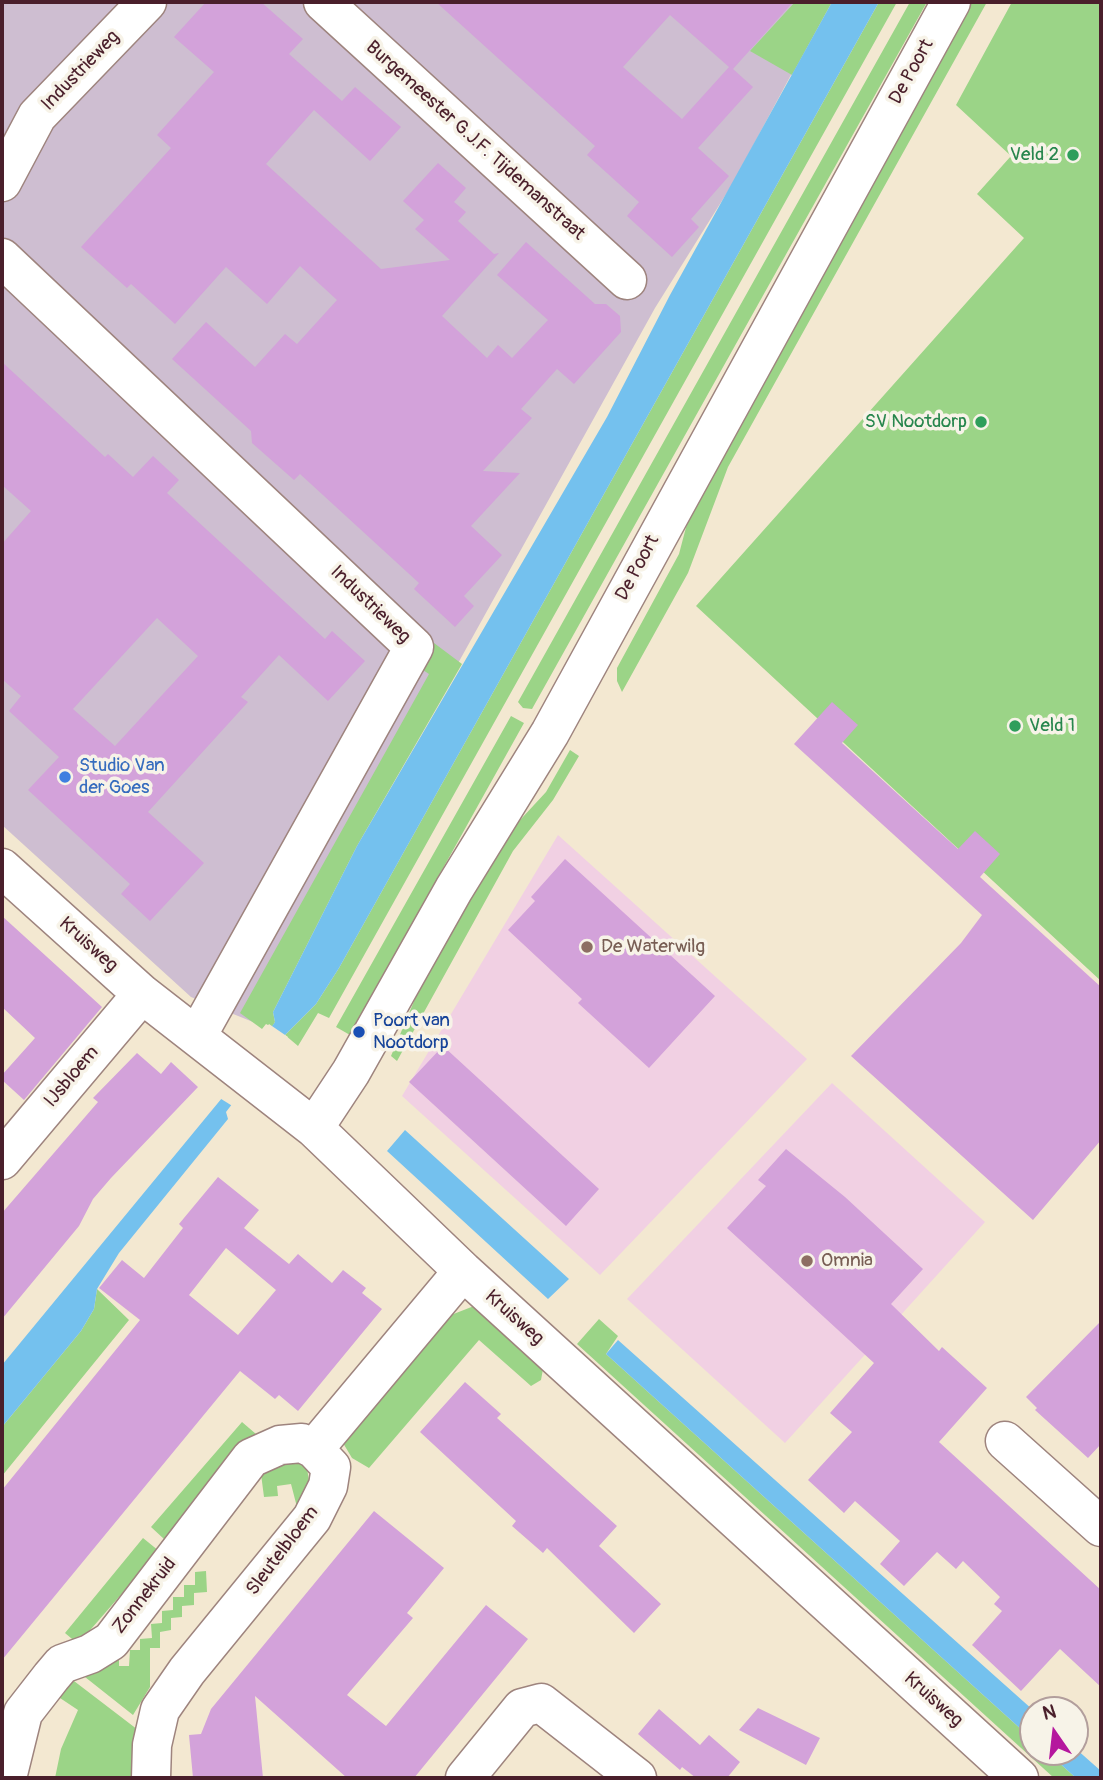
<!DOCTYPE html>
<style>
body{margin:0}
#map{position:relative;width:1103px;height:1780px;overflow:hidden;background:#f3e8d1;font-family:Pangolin,sans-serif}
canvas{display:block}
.frame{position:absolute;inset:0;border:4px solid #4a1f2b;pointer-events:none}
.north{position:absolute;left:1019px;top:1696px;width:70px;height:70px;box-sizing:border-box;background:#f7f3e8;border:2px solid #b29e9c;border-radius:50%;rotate:346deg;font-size:19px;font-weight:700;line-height:28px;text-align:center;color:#4a1f2b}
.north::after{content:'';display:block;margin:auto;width:24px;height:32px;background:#b5179e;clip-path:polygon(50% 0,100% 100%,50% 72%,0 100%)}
</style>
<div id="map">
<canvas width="1103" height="1780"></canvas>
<div class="frame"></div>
<div class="north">N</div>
</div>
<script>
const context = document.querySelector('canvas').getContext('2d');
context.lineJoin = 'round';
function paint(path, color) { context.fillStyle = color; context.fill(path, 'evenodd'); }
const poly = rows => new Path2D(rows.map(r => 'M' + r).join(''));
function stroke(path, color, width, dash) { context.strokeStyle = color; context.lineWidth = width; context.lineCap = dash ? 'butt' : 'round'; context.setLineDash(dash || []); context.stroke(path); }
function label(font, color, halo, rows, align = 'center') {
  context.font = font + ' Pangolin,sans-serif'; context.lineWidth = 7; context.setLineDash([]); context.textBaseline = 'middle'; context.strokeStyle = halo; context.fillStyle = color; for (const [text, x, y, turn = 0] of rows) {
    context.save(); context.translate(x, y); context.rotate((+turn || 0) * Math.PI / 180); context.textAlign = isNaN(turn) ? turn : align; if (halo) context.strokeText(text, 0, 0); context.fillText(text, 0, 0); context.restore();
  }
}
paint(poly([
 [558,835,807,1059,600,1275,402,1096],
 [832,1083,985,1222,785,1443,627,1299]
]), '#f1d0e3');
paint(poly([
 [2,2,830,2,733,183,655,308,258,1024,191,997,2,825]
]), '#cebed1');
paint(poly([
 [795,2,832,2,792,75,750,51],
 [879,2,897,2,329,1018,318,1013,298,1046,285,1035,316,1004,339,968],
 [910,2,927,2,532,709,523,708,518,702],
 [970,2,987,2,728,467,688,573,622,692,617,681,617,668,679,554,689,516],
 [1012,2,1101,2,1101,981,696,606,1024,238,977,194,1011,156,956,105],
 [434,643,462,664,357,846,273,1012,275,1022,272,1027,266,1024,262,1029,240,1013,429,674,420,668],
 [511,716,524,723,350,1035,336,1027],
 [570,750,579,756,553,800,513,851,397,1061,391,1056,420,987,509,832,546,792],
 [97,1289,129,1320,2,1476,2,1427,81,1331,94,1309],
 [474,1306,543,1369,541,1380,531,1386,479,1340,369,1468,352,1458,343,1443,451,1315],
 [599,1319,618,1336,606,1354,1033,1740,1033,1752,1047,1752,1076,1778,1054,1778,577,1344],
 [242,1422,256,1434,164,1539,151,1527],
 [292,1455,307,1468,310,1487,297,1507,291,1484,277,1486,278,1496,264,1497,261,1474],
 [143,1538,159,1551,78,1644,65,1633],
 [206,1571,207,1592,194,1593,194,1605,182,1606,182,1617,171,1618,171,1630,160,1632,160,1648,150,1648,150,1687,133,1715,85,1677,104,1656,119,1657,119,1666,129,1666,130,1650,140,1650,140,1639,152,1638,151,1624,162,1623,162,1611,173,1610,173,1597,184,1597,184,1585,195,1585,195,1572],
 [74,1681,142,1733,140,1778,55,1778,61,1749,78,1710,57,1696]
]), '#9bd487');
paint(poly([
 [832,2,879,2,339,968,316,1004,285,1035,226,1112,228,1119,119,1253,97,1289,94,1309,81,1331,2,1427,2,1365,222,1098,275,1022,273,1012,357,846,607,417,670,295],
 [405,1130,569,1279,548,1299,387,1151],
 [618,1340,1033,1710,1033,1740,606,1354],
 [1075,1748,1101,1771,1101,1778,1076,1778,1047,1752,1075,1752]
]), '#74c1ee');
paint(poly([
 [269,1024,288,1037,234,1107,218,1097]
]), '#f3e8d1');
paint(poly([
 [206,2,261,2,303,39,289,54,342,101,355,87,401,127,370,161,314,110,266,164,381,269,450,260,415,229,424,220,403,201,438,163,466,188,454,202,466,212,458,221,494,254,499,253,442,316,487,358,498,345,512,358,548,320,497,275,526,242,595,304,606,304,620,316,621,332,574,384,557,369,521,409,532,418,483,471,520,473,471,526,502,555,464,596,474,606,455,627,414,589,419,583,300,474,294,480,252,443,251,431,172,359,206,322,255,367,285,334,297,344,337,300,300,266,267,304,226,267,175,324,131,284,127,288,81,247,171,148,157,135,214,72,174,37],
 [436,2,793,2,733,69,753,87,698,148,729,176,691,219,699,227,672,257,627,216,639,202,587,155,595,146],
 [670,15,729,67,682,119,623,67],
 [2,362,105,457,108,454,133,477,153,456,179,480,167,493,325,639,332,631,365,661,328,701,279,655,241,697,248,702,148,812,204,863,150,921,121,894,130,884,28,790,59,757,9,711,21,696,2,679,2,544,31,511,2,485],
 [157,618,198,656,115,746,73,709],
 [832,702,858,725,842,743,958,849,975,831,1000,854,980,877,1101,987,1101,1140,1033,1220,851,1056,961,943,982,915,794,744],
 [565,859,715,996,649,1068,578,1003,582,999,508,930,535,901,531,897],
 [2,916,102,1007,24,1100,2,1080,2,1075,35,1038,2,1007],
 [443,1046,599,1189,566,1226,409,1082],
 [137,1053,161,1074,171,1062,198,1087,111,1178,93,1199,79,1226,2,1319,2,1213,98,1102,93,1098],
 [786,1149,845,1197,923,1269,891,1304,939,1351,942,1347,987,1388,939,1442,1101,1590,1101,1687,1060,1649,1021,1691,972,1645,1002,1611,994,1604,1000,1597,963,1561,956,1569,937,1552,904,1586,880,1564,900,1541,855,1501,844,1513,808,1480,852,1432,830,1413,874,1363,727,1228,766,1186,758,1180],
 [218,1177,259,1210,244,1228,289,1264,298,1254,332,1283,343,1270,366,1288,362,1293,382,1309,298,1411,279,1395,275,1399,240,1371,2,1660,2,1490,140,1320,99,1288,122,1260,144,1278,183,1228,179,1224],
 [226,1248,276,1290,238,1335,189,1295],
 [1101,1321,1101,1444,1088,1458,1035,1410,1037,1408,1026,1397],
 [465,1382,501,1414,497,1418,617,1526,599,1546,661,1604,634,1633,547,1548,543,1553,512,1526,516,1521,420,1432],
 [374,1511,444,1568,407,1613,413,1618,347,1695,386,1726,486,1605,528,1639,414,1778,347,1778,255,1696,263,1778,193,1778,189,1735,201,1734,211,1709],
 [758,1708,820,1738,806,1765,739,1730],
 [659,1709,700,1745,709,1735,740,1762,727,1778,696,1778,682,1767,680,1770,638,1734]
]), '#d3a2da');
const minor = poly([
 [323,2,627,280],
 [2,182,37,116,147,2],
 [2,258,414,647,197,1036],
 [2,868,142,994,314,1128,463,1271,1019,1778],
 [314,1128,351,1072,454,889,550,733,951,2],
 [2,1160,142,994],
 [1005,1441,1101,1527],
 [314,1449,463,1271],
 [7,1778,23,1713,51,1677,62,1664,90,1654,111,1641,251,1458,280,1445,302,1443,314,1449,331,1467,328,1486,312,1518,187,1671,160,1710,152,1745,151,1778],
 [465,1778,522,1708,541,1703,637,1778]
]);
stroke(minor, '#9e847e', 41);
stroke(minor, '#fff', 38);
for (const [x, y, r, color] of [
 [1073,155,7,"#2e9e5b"],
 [981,422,7,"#2e9e5b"],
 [1015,726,7,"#2e9e5b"],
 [65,777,7,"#3f7fe0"],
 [587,947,7,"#8d6e63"],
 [359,1032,7,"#1a4fb4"],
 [807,1261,7,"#8d6e63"]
]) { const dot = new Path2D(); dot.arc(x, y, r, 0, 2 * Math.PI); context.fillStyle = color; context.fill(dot); stroke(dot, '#f7f3e8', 2.5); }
label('19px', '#4a1f2b', '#f7f3e8', [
 ["Industrieweg",81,71,-46],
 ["De Poort",912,72,-61],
 ["Burgemeester G.J.F. Tijdemanstraat",475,141,42],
 ["De Poort",638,568,-62],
 ["Industrieweg",370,605,44],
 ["Kruisweg",88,945,42],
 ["IJsbloem",72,1077,-50],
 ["Kruisweg",514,1318,42],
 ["Sleutelbloem",283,1551,-53],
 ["Zonnekruid",145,1596,-52],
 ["Kruisweg",933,1700,42]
]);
label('19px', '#27864d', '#f7f3e8', [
 ["Veld 2",1059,155],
 ["SV Nootdorp",967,422],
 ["Veld 1",1029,726,"left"]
], 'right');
label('19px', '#366cbe', '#f7f3e8', [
 ["Studio Van",79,766],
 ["der Goes",79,788]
], 'left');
label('19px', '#785e54', '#f7f3e8', [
 ["De Waterwilg",601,947],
 ["Omnia",821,1261]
], 'left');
label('19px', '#164399', '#f7f3e8', [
 ["Poort van",373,1021],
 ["Nootdorp",373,1043]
], 'left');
</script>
